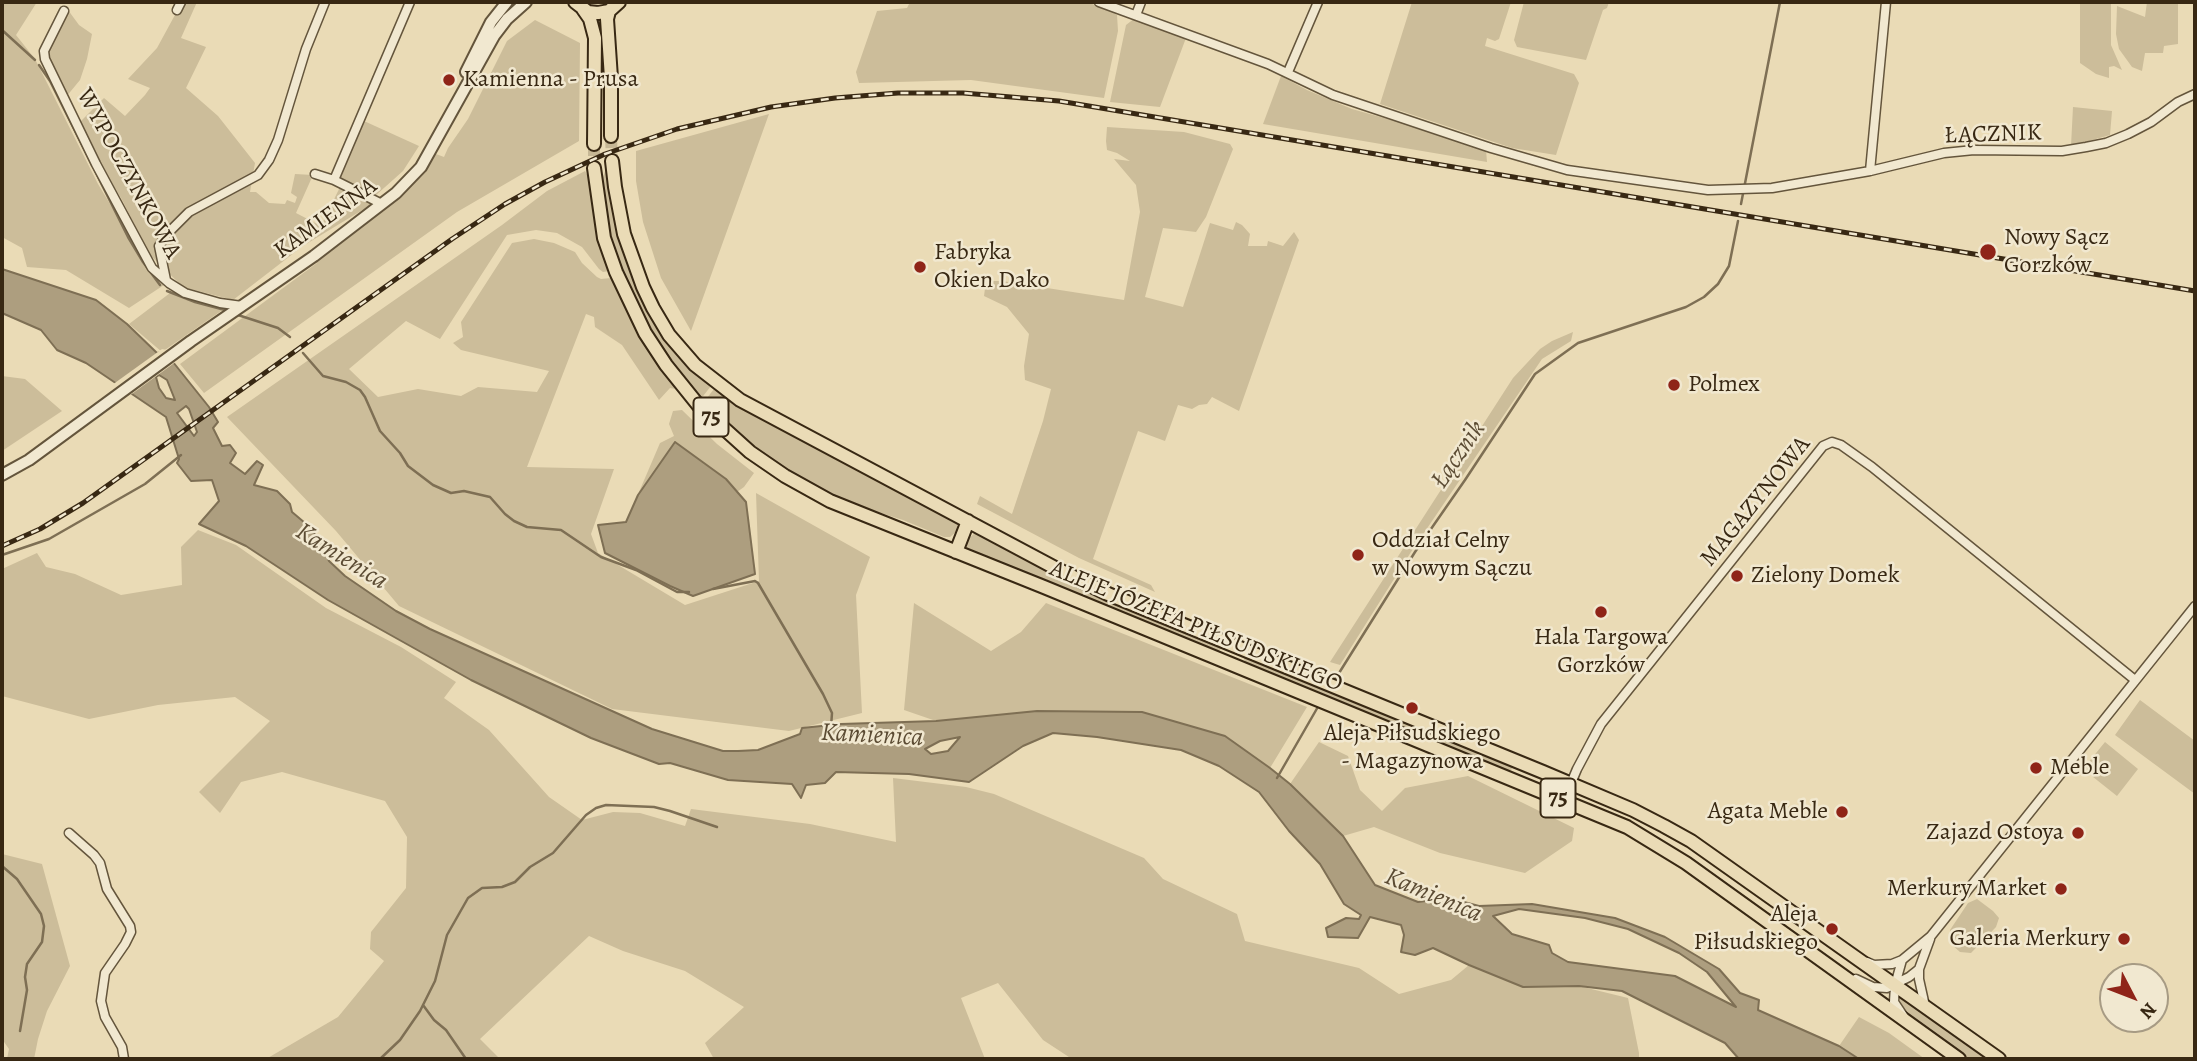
<!DOCTYPE html>
<meta charset="utf-8">
<style>
body{margin:0}
#map{position:relative;width:2197px;height:1061px;overflow:hidden;background:#eadbb6;font-family:Alegreya,serif}
canvas{display:block}
.frame{position:absolute;inset:0;border:4px solid #382813;pointer-events:none}
.north{position:absolute;left:2099px;top:963px;width:70px;height:70px;box-sizing:border-box;background:#f1e8d0;border:2px solid #a79b84;border-radius:50%;rotate:132deg;font-size:19px;font-weight:700;line-height:28px;text-align:center;color:#382813}
.north::after{content:'';display:block;margin:auto;width:24px;height:32px;background:#8f2418;clip-path:polygon(50% 0,100% 100%,50% 72%,0 100%)}
</style>
<div id="map">
<canvas width="2197" height="1061"></canvas>
<div class="frame"></div>
<div class="north">N</div>
</div>
<script>
const context = document.querySelector('canvas').getContext('2d');
context.lineJoin = 'round';
function paint(path, color) { context.fillStyle = color; context.fill(path, 'evenodd'); }
const poly = rows => new Path2D(rows.map(r => 'M' + r).join(''));
function stroke(path, color, width, dash) { context.strokeStyle = color; context.lineWidth = width; context.lineCap = dash ? 'butt' : 'round'; context.setLineDash(dash || []); context.stroke(path); }
function label(font, color, halo, rows, align = 'center') {
  context.font = font + ' Alegreya,serif'; context.lineWidth = 5; context.setLineDash([]); context.textBaseline = 'middle'; context.strokeStyle = halo; context.fillStyle = color; for (const [text, x, y, turn = 0] of rows) {
    context.save(); context.translate(x, y); context.rotate((+turn || 0) * Math.PI / 180); context.textAlign = isNaN(turn) ? turn : align; if (halo) context.strokeText(text, 0, 0); context.fillText(text, 0, 0); context.restore();
  }
}
paint(poly([
 [2,2,37,2,16,35,35,59,98,184,149,269,167,283,129,308,66,270,27,267,22,248,2,237],
 [182,2,197,2,181,38,206,47,186,88,218,116,255,163,250,192,256,192,269,203,285,204,287,200,295,203,297,197,291,193,295,174,313,175,296,213,321,226,341,185,374,203,303,246,233,300,183,287,150,255,121,198,93,153,79,123,104,98,125,116,145,95,150,88,128,79,157,48],
 [910,2,1085,2,1106,8,1117,15,1118,31,1104,98,971,80,859,83,856,72,877,11,907,8],
 [1412,2,1511,2,1499,39,1495,41,1487,38,1485,46,1574,74,1579,83,1556,155,1512,148,1380,104],
 [1524,2,1609,2,1607,8,1603,10,1586,60,1517,47,1514,40],
 [2080,2,2111,2,2111,45,2122,70,2114,66,2109,67,2109,78,2096,74,2080,63],
 [2147,2,2178,2,2178,44,2164,46,2163,53,2145,53,2142,71,2132,67,2119,49,2116,34,2117,6,2145,17],
 [68,10,79,25,92,34,87,59,80,80,66,97,50,63,48,51],
 [1135,18,1186,38,1160,107,1110,102,1126,25],
 [535,20,580,43,579,141,457,212,204,393,180,364,317,263,315,259,405,192,436,154,444,157,448,148,468,119,507,41],
 [1281,76,1307,90,1352,109,1430,131,1486,150,1487,162,1263,124],
 [2073,107,2112,111,2110,135,2071,146],
 [769,114,691,331,661,278,643,222,636,181,636,151],
 [364,121,419,146,403,171,375,196,338,177],
 [1107,127,1184,132,1230,144,1233,149,1206,217,1196,232,1163,228,1145,297,1183,307,1210,223,1233,230,1236,222,1242,225,1250,234,1248,246,1267,246,1268,241,1283,246,1294,232,1299,240,1239,411,1212,397,1207,404,1199,405,1192,409,1178,405,1165,441,1138,431,1093,559,1151,585,1155,592,1079,558,977,504,980,496,1012,514,1043,421,1051,389,1025,380,1024,366,1029,334,1007,307,984,296,986,281,1002,281,1124,300,1140,212,1136,185,1114,159,1130,161,1117,153,1107,150,1106,141],
 [608,163,619,235,628,265,640,292,693,371,711,386,700,400,660,347,631,294,611,242,600,173,603,177],
 [585,171,589,178,598,240,609,271,603,272,599,269,582,247,557,233,536,230,507,235,440,339,406,321,349,369,378,397,418,389,461,396,478,387,537,392,549,371,461,350,453,343,463,337,461,322,512,243,534,239,554,243,575,252,582,263,597,277,601,279,611,278,636,325,676,389,670,388,659,400,622,345,595,327,594,317,586,314,527,467,614,469,591,534,598,553,685,605,759,581,756,493,870,557,856,595,862,713,789,731,612,709,399,606,336,531,227,417,502,225,547,191],
 [174,290,184,299,224,309,162,352,129,324],
 [1573,332,1571,341,1542,359,1411,552,1340,665,1330,662,1513,378,1540,349,1552,341],
 [2,376,25,379,62,411,2,451],
 [714,389,733,401,956,522,958,527,956,532,950,537,944,537,903,520,849,503,777,465,757,451,703,403],
 [682,410,717,444,754,473,744,487,730,497,689,489,639,492,660,443,674,436,669,424,673,411],
 [198,530,236,545,326,608,401,647,456,682,444,698,489,730,549,797,582,820,613,812,640,813,685,826,691,809,810,824,896,842,893,778,966,787,994,794,1144,858,1163,879,1237,914,1245,941,1359,968,1399,994,1451,980,1469,965,1523,987,1579,986,1628,998,1639,1053,1639,1059,1072,1059,1043,1040,998,983,961,998,985,1059,714,1059,705,1043,744,1007,685,971,623,951,589,936,480,1039,500,1059,266,1059,338,1017,384,961,370,949,371,932,406,888,407,837,385,801,282,772,241,782,220,813,199,792,270,721,235,697,158,705,89,719,2,696,2,569,37,553,46,567,75,574,121,595,182,585,181,547],
 [975,533,980,533,1224,647,1218,651,1214,651,971,552,967,548,967,540],
 [914,603,991,651,1021,632,1046,603,1307,707,1270,768,1224,736,1142,712,1037,711,936,721,904,710],
 [1243,655,1511,765,1512,769,1507,772,1251,666,1245,662],
 [2140,700,2195,741,2195,794,2115,735],
 [1319,742,1348,756,1360,790,1382,811,1405,788,1468,776,1574,828,1572,841,1525,873,1440,853,1374,827,1343,836,1290,784],
 [2105,742,2138,769,2117,796,2083,769],
 [2,854,42,864,70,966,47,1011,38,1039,34,1059,7,1059,9,1049,2,1039],
 [1977,899,1993,911,1999,918,1996,927,1971,953,1960,952,1950,943,1950,930,1968,903],
 [1899,995,1991,1059,1969,1059,1909,1016,1901,1005],
 [1859,1017,1889,1033,1925,1059,1859,1059,1839,1046]
]), '#ccbd9a');
const water = poly([
 [2,269,96,300,127,324,157,353,165,352,209,407,218,422,213,428,222,446,230,445,236,453,230,463,245,474,257,461,263,465,254,485,277,491,290,504,292,512,305,523,319,539,329,561,345,576,396,611,430,629,652,729,723,751,738,751,758,750,800,734,802,728,841,724,936,721,1037,711,1142,712,1225,736,1270,768,1290,784,1343,836,1375,885,1418,902,1449,898,1479,906,1532,904,1615,918,1665,937,1719,969,1740,993,1759,1000,1758,1010,1839,1046,1859,1059,1739,1059,1725,1043,1622,991,1579,986,1523,987,1469,965,1433,948,1415,955,1401,952,1404,935,1401,925,1370,917,1358,938,1328,937,1326,928,1346,918,1359,919,1361,915,1344,904,1320,864,1289,831,1259,792,1219,766,1181,750,1097,737,1053,733,1023,746,969,782,909,774,836,772,825,783,806,785,801,798,792,784,728,780,670,763,659,764,591,738,471,680,328,600,246,546,199,524,219,501,212,480,191,481,177,463,179,459,166,417,86,363,57,350,41,330,2,313,2,269],
 [159,375,167,380,175,400,166,398,159,388,156,377,159,375],
 [186,406,189,409,197,432,194,436,177,413,186,406],
 [960,737,948,751,931,754,925,749,940,741,960,737],
 [1519,909,1585,918,1628,929,1679,953,1707,972,1736,1007,1675,976,1568,962,1552,953,1549,945,1512,934,1493,916,1519,909],
 [675,442,726,479,746,502,755,574,693,596,670,586,605,553,598,525,626,522,638,495,675,442]
]);
paint(water, '#ad9e7f');
stroke(water, '#7e6f54', 2);
paint(poly([
 [162,349,168,350,177,361,129,396,112,385]
]), '#eadbb6');
stroke(poly([
 [2,30,35,60],
 [39,65,50,81,128,237,143,262,160,285],
 [1741,204,1780,2],
 [167,291,195,302,225,310],
 [238,315,278,328,290,337],
 [303,353,323,376,346,382,360,390,365,397,380,431,400,453,408,466,433,485,451,493,464,491,490,497,505,514,514,521,527,527,561,530,601,557,636,570,677,592,689,592],
 [2,555,49,539,145,484,181,455],
 [713,589,755,581,758,583,823,694,832,713,831,727],
 [1334,681,1415,552,1465,480,1535,374,1578,343,1686,307,1704,297,1718,284,1729,266,1738,221],
 [1277,778,1319,705],
 [2,866,17,879,41,914,44,926,42,942,27,964,25,977,27,990,20,1031],
 [423,1005,434,1020,446,1030,466,1059],
 [380,1059,400,1040,420,1011,435,981,447,935,468,898,482,888,502,887,515,882,530,867,553,853,586,815,596,808,606,805,654,807,670,811,717,827]
]), '#7e6f54', 2.5);
stroke(poly([
 [611,136,612,161],
 [594,144,594,168]
]), '#c6b795', 12, [12, 6]);
const minor = poly([
 [1099,2,1268,64,1333,95,1491,148,1567,170,1708,190,1772,188,1870,171,1944,153,1974,150,2062,151,2086,147,2106,143,2128,134,2151,122,2178,102,2195,94],
 [177,10,181,2],
 [64,11,44,51,45,59,96,164,152,268,169,283,185,293,220,303,242,306],
 [1136,15,1141,2],
 [1288,72,1318,2],
 [1870,171,1886,2],
 [315,174,334,180,382,204],
 [334,180,410,2],
 [166,280,159,246,167,234,189,212,258,175,269,160,278,140,306,49,325,2],
 [1564,800,1577,769,1601,724,1823,446,1832,442,1841,445,1872,467,2135,680],
 [69,833,94,855,100,863,107,889,130,926,131,932,125,944,105,973,101,1001,105,1017,122,1047,124,1059],
 [1902,960,1895,985,1894,1002,1904,1017],
 [1867,962,1874,965,1892,964,1902,960,1931,936,2195,606],
 [1856,979,1873,987,1887,988,1909,977,1919,969],
 [1925,1006,1919,979,1919,969,1930,939]
]);
const tertiary = poly([
 [466,72,491,22,507,2],
 [2,475,29,460,191,341,314,256,396,193,421,167,494,36,507,19,526,2]
]);
const primary = poly([
 [575,2,588,12,598,13,609,11,619,2],
 [583,9,590,19,595,38,594,144],
 [609,11,607,19,611,78,611,136],
 [612,161,615,187,624,234,643,287,653,308,669,335,695,365,740,400,1059,570,1108,594,1543,772,1633,810,1664,826,1691,841,1999,1059],
 [594,168,604,238,616,272,645,333,666,365,699,406,750,452,785,476,830,501,1044,587,1627,827,1686,863,1959,1059],
 [956,552,968,521]
]);
stroke(minor, '#64553c', 11);
stroke(tertiary, '#64553c', 14);
stroke(primary, '#382813', 16);
stroke(minor, '#f1e8d0', 8);
stroke(tertiary, '#f1e8d0', 10);
stroke(primary, '#eadbb6', 12);
const rail = poly([
 [2,546,40,529,83,503,452,239,505,204,545,182,605,154,677,129,771,107,835,98,898,93,963,93,1059,101,2195,291]
]);
stroke(rail, '#382813', 5);
stroke(rail, '#f1e8d0', 2.5, [8]);
for (const [x, y, r, color] of [
 [449,80,7,"#8f2418"],
 [1988,252,9,"#8f2418"],
 [920,267,7,"#8f2418"],
 [1674,385,7,"#8f2418"],
 [1358,555,7,"#8f2418"],
 [1737,576,7,"#8f2418"],
 [1601,612,7,"#8f2418"],
 [1412,708,7,"#8f2418"],
 [2036,768,7,"#8f2418"],
 [1842,812,7,"#8f2418"],
 [2078,833,7,"#8f2418"],
 [2061,889,7,"#8f2418"],
 [1832,929,7,"#8f2418"],
 [2124,939,7,"#8f2418"]
]) { const dot = new Path2D(); dot.arc(x, y, r, 0, 2 * Math.PI); context.fillStyle = color; context.fill(dot); stroke(dot, '#f1e8d0', 2.5); }
for (const [x, y, w] of [
 [711,417,35],
 [1558,798,35]
]) { const box = new Path2D(); box.roundRect(x - w / 2, y - 19.5, w, 39, 5); context.fillStyle = '#f1e8d0'; context.fill(box); stroke(box, '#382813', 2); }
label('bold 23px', '#382813', null, [
 ["75",711,417],
 ["75",1558,798]
]);
label('24px', '#382813', '#f1e8d0', [
 ["Kamienna - Prusa",463,80],
 ["Nowy Sącz",2004,238],
 ["Gorzków",2004,266],
 ["Fabryka",934,253],
 ["Okien Dako",934,281],
 ["Polmex",1688,385],
 ["Oddział Celny",1372,541],
 ["w Nowym Sączu",1372,569],
 ["Zielony Domek",1751,576],
 ["Hala Targowa",1601,638,"center"],
 ["Gorzków",1601,666,"center"],
 ["Aleja Piłsudskiego",1412,734,"center"],
 ["- Magazynowa",1412,762,"center"],
 ["Meble",2050,768],
 ["Agata Meble",1828,812,"right"],
 ["Zajazd Ostoya",2064,833,"right"],
 ["Merkury Market",2047,889,"right"],
 ["Aleja",1818,915,"right"],
 ["Piłsudskiego",1818,943,"right"],
 ["Galeria Merkury",2110,939,"right"]
], 'left');
label('24px', '#382813', '#f1e8d0', [
 ["ŁĄCZNIK",1993,135,-2],
 ["WYPOCZYNKOWA",128,174,61],
 ["KAMIENNA",326,219,-36],
 ["MAGAZYNOWA",1756,502,-51],
 ["ALEJE JÓZEFA PIŁSUDSKIEGO",1196,627,22]
]);
label('italic 26px', '#5b4b33', '#f1e8d0', [
 ["Łącznik",1459,455,-56],
 ["Kamienica",341,557,32],
 ["Kamienica",872,736,3],
 ["Kamienica",1433,896,23]
]);
</script>
